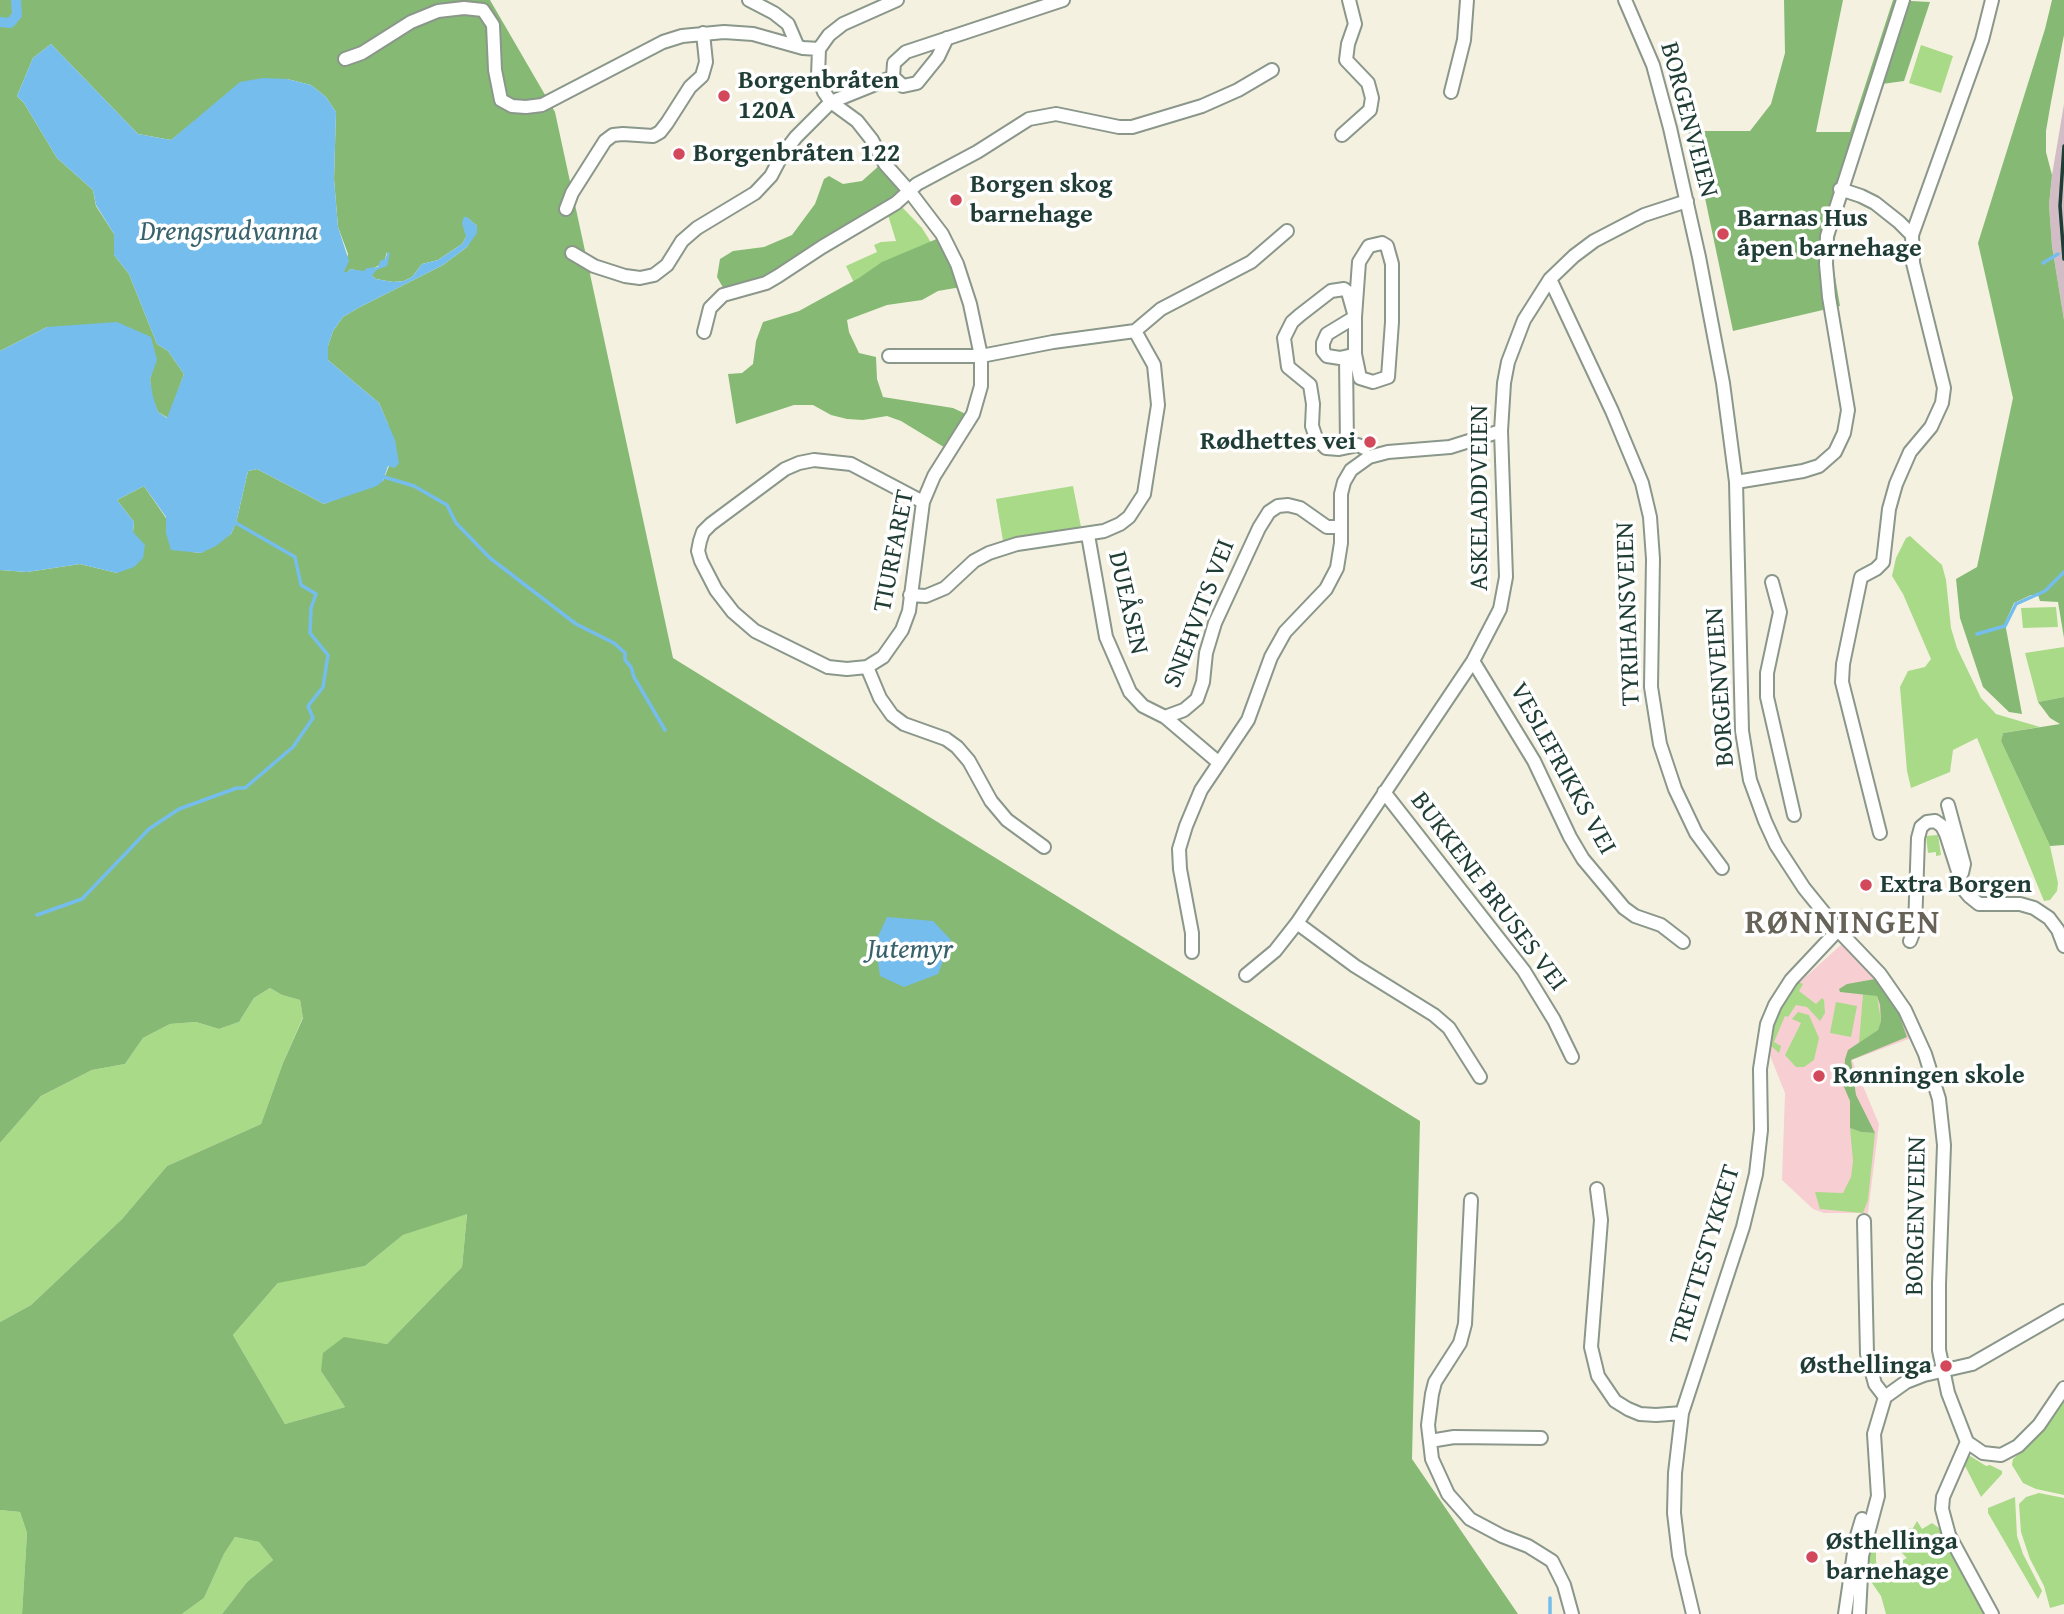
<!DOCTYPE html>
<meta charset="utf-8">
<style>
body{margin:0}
canvas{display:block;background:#f4f1e1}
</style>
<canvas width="2064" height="1614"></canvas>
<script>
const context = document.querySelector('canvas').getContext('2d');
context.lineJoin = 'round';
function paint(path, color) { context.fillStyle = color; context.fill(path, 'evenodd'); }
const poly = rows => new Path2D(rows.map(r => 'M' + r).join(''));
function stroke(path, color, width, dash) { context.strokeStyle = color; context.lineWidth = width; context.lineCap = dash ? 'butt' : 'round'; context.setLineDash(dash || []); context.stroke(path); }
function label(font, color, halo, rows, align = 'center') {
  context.font = font + ' "Gentium Book Plus",serif'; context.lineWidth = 7; context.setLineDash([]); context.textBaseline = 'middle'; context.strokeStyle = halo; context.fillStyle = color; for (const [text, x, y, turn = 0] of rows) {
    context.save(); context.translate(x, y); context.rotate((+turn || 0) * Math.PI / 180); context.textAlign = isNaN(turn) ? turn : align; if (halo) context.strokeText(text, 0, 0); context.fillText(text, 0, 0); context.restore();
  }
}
paint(poly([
 [1843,943,1877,979,1901,1014,1911,1038,1852,1060,1879,1124,1868,1213,1824,1213,1813,1209,1782,1180,1785,1093,1769,1053,1786,1004,1801,981]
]), '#f7cfd2');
paint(poly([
 [2064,104,2064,320,2052,246,2049,205,2052,175]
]), '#d2bdc6');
paint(poly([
 [1921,45,1953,56,1941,93,1909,83],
 [903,208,922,228,932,244,856,287,846,266,877,252,874,245,881,242,896,241,888,215],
 [1073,486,1081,527,1003,541,996,499],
 [1910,536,1942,565,1946,580,1951,628,1957,648,1981,698,1996,714,2040,727,2003,733,2001,741,2050,846,2058,883,2057,891,2050,900,2044,901,1977,738,1953,750,1950,772,1911,788,1907,771,1900,687,1908,671,1925,667,1931,659,1903,594,1892,576,1896,558,1906,538],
 [2056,607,2058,627,2023,628,2021,608],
 [2064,647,2064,697,2038,702,2025,653],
 [1938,835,1941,855,1936,856,1936,852,1928,853,1926,836],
 [1799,982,1803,984,1799,991,1816,1004,1822,998,1824,1000,1825,1013,1820,1021,1807,1007,1796,1005,1788,1017,1785,1016,1774,1042,1781,1046,1779,1053,1769,1044,1772,1031,1771,1026,1782,1002],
 [270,988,282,995,300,1000,303,1017,283,1063,261,1124,167,1166,122,1219,31,1305,0,1322,0,1143,41,1096,92,1070,125,1064,143,1038,170,1024,196,1022,219,1029,239,1022,254,998],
 [1868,993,1877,996,1881,1021,1878,1030,1859,1043,1863,994],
 [1836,1002,1857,1006,1851,1037,1830,1033],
 [1798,1012,1809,1015,1819,1038,1814,1060,1804,1067,1796,1067,1785,1055,1801,1023,1792,1019],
 [1850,1128,1861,1132,1875,1133,1868,1200,1863,1213,1820,1209,1815,1192,1843,1193,1851,1177,1853,1161],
 [467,1213,462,1267,387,1344,344,1338,321,1371,345,1407,285,1424,233,1335,279,1282,365,1266,403,1235],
 [2064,1398,2064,1495,2036,1489,2023,1483,2012,1465,2013,1459,2032,1443,2050,1421],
 [1967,1454,1986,1466,1990,1465,2002,1471,2002,1474,1981,1497,1965,1466],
 [2039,1493,2064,1498,2064,1604,2050,1608,2044,1586,2030,1559,2021,1532,2019,1504,2026,1497],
 [2015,1497,2017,1536,2023,1554,2042,1591,2038,1599,1988,1513,1988,1508],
 [0,1510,20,1512,27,1533,22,1614,0,1614],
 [1917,1521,1922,1529,1932,1523,1943,1531,1989,1614,1886,1614,1881,1596,1865,1573,1867,1549,1876,1522,1876,1562,1879,1569,1884,1570,1907,1558,1888,1539,1889,1532,1913,1528],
 [235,1537,259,1542,273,1560,247,1582,222,1614,182,1614,204,1598,224,1554]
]), '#a9da88');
paint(poly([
 [0,0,490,0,555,112,673,658,1420,1121,1412,1459,1518,1614,222,1614,247,1582,273,1560,259,1542,235,1537,224,1554,204,1598,182,1614,22,1614,27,1533,20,1512,0,1510,0,1322,31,1305,122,1219,167,1166,261,1124,283,1063,303,1018,300,1000,282,995,270,988,254,998,239,1022,219,1029,196,1022,170,1024,143,1038,125,1064,92,1070,41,1096,0,1143,0,570,27,572,80,564,117,573,133,532,134,522,117,500,144,486,166,518,166,533,192,552,201,553,231,534,236,523,248,471,257,469,324,504,383,481,389,466,388,424,379,403,328,360,328,346,333,331,343,317,358,308,443,265,467,247,477,230,477,226,469,219,466,237,462,244,438,260,422,264,412,277,404,281,393,282,376,279,372,276,373,272,388,262,387,252,385,259,378,266,364,272,350,269,348,272,343,272,348,254,338,227,334,179,336,112,326,97,311,85,287,79,202,116,171,140,138,134,51,44,33,58,17,96,24,103,57,158,93,190,96,206,114,234,114,255,129,274,157,344,168,351,184,374,168,418,158,412,152,397,150,379,156,360,47,327,0,351],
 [467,1214,462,1267,387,1344,344,1337,323,1353,321,1371,345,1407,285,1424,233,1335,278,1283,365,1266,403,1235],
 [1784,0,1843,0,1816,132,1850,132,1893,0,1930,2,1904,81,1882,84,1837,224,1832,259,1840,306,1733,331,1705,198,1688,131,1750,131,1771,104,1785,53],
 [2052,0,2064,0,2064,35,2051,102,2046,131,2046,152,2052,175,2049,205,2052,246,2064,320,2064,638,2058,602,2040,601,2038,595,2031,595,2014,603,2005,623,2022,714,2009,712,1983,687,1960,618,1956,579,1977,567,2013,398,1978,243,2045,29],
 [881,164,900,190,898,198,782,271,725,291,717,277,720,259,733,251,764,247,792,235,815,204,824,179,829,176,843,184,862,181],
 [939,238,961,287,938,291,922,300,887,305,847,320,849,332,859,353,876,357,877,379,883,397,953,408,968,415,947,449,901,421,887,416,863,420,847,419,831,415,813,405,794,405,736,424,728,374,742,373,753,364,756,341,763,322,799,311,859,278,882,262],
 [2064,697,2064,845,2050,846,2001,741,2003,733,2060,724,2050,718,2038,702],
 [1875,979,1897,1009,1907,1037,1851,1060,1856,1095,1875,1133,1861,1132,1850,1128,1850,1101,1844,1087,1845,1059,1848,1050,1878,1030,1881,1021,1880,1005,1877,996,1840,992,1839,989,1847,984]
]), '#86ba74');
paint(poly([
 [51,44,138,134,171,140,240,82,263,78,287,79,311,85,326,97,336,112,334,179,338,227,349,261,344,272,348,272,350,269,364,271,367,268,378,267,380,261,385,259,388,252,390,253,387,266,376,270,372,276,376,279,393,282,404,281,412,277,422,264,438,260,462,244,466,237,462,223,464,217,467,217,477,226,477,233,467,247,443,265,358,308,343,317,333,331,328,346,328,360,379,403,395,440,399,463,395,468,388,466,383,481,377,486,324,504,257,469,248,471,236,523,231,534,216,546,201,553,171,550,166,533,166,517,144,486,117,500,134,522,133,532,145,545,143,558,134,567,117,573,80,564,27,572,0,570,0,351,47,327,117,322,151,337,157,360,150,379,153,397,158,412,167,418,184,374,168,351,157,344,129,274,114,255,114,234,96,205,93,190,57,158,24,103,17,96,33,58],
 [887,917,933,921,951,940,938,974,904,987,880,976,875,943]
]), '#75bded');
stroke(poly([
 [2043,263,2058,254],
 [384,477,414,486,447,505,456,523,490,558,576,624,614,643,625,653,625,660,631,667,634,677,665,730],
 [1977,634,2005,626,2016,604,2045,591,2064,572],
 [37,915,82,899,149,829,179,809,237,788,245,788,293,747,313,718,308,706,323,687,328,655,310,633,311,608,316,594,301,585,295,557,236,523],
 [1550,1614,1550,1598]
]), '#75bded', 3.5);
stroke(poly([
 [0,22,10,23,17,15,16,0]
]), '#75bded', 10);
const minor = poly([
 [749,0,774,13,788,24,797,45],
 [897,0,843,24,829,35,819,49,818,76,824,92,831,102,857,121,872,140,885,164,910,192,942,234,957,264,970,304,981,356,981,386,973,414,934,476,923,502,909,611,902,630,883,657,867,667,847,669,828,667,755,631,733,612,716,590,701,561,698,551,700,541,703,532,711,524,785,469,799,463,814,460,851,464,923,502],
 [1625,0,1653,65,1670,128,1699,257,1723,383,1736,482,1742,731,1750,780,1765,821,1776,845,1804,888,1838,930,1880,974,1905,1010,1925,1054,1939,1099,1944,1145,1939,1284,1939,1350,1948,1393,1967,1442,1943,1497,1942,1509,1949,1535,1992,1614],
 [345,59,362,53,411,22,438,11,464,8,483,10,493,25,495,70,501,100,512,106,526,107,542,105,663,42,682,36,724,32,753,34,803,48,819,49],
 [893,77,903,86,917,83,938,57,947,38],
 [1451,92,1464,40,1467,0],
 [1342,135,1370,110,1372,98,1368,83,1346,60,1348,44,1355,24,1349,0],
 [1840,189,1861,196,1875,203,1899,222,1912,235],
 [566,209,572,193,605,141,613,135,623,134,653,136,660,132,667,123,690,87,702,76,706,62,703,33],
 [572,253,594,266,625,276,640,278,654,275,667,265,682,241,697,228,755,193,771,176,782,155,796,137,831,102,893,77,894,63,906,52,1063,0],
 [1550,279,1612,411,1642,483,1650,517,1653,559,1651,687,1660,744,1675,789,1696,833,1722,868],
 [1355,317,1359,262,1369,246,1382,243,1387,246,1392,264,1392,322,1388,377,1373,382,1360,378,1355,354,1355,317,1348,292,1344,289,1331,291,1300,315,1292,322,1284,338,1288,367,1310,385,1313,404,1312,426,1316,438,1326,448,1339,449,1358,445,1364,448],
 [704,332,710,308,723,295,766,283,778,276,822,247,896,203,917,184,977,152,1029,119,1056,114,1119,127,1132,127,1202,106,1238,90,1272,70],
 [1353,355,1340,358,1327,356,1323,351,1323,343,1327,334,1355,317],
 [889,356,981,356,1053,342,1135,331,1161,309,1251,262,1287,231],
 [1346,357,1347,447],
 [1736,482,1803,471,1819,466,1835,452,1844,433,1848,410,1829,297,1826,264,1827,236,1903,0],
 [1088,535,1106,637,1130,692,1143,706,1165,717,1218,762],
 [1772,582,1780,612,1767,673,1767,697,1794,815],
 [910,595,926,596,945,588,974,561,989,553,1017,544,1104,531,1120,524,1129,517,1144,494,1158,405,1154,365,1135,331],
 [1473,661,1534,761,1570,837,1583,859,1624,908,1635,916,1661,925,1683,942],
 [867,667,880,698,892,715,904,724,946,739,957,747,969,761,991,801,1007,820,1044,847],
 [1165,717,1184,710,1197,699,1203,682,1206,653,1215,623,1259,528,1269,512,1278,506,1288,505,1300,508,1327,527,1340,527],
 [1384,792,1524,971,1554,1020,1572,1057],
 [1948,805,1964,864,1962,873],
 [1880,833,1842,682,1843,664,1861,577,1876,569,1883,562,1889,509,1896,484,1910,452,1931,427,1942,403,1944,388,1913,263,1912,235,1982,40,1992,0],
 [1297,923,1355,966,1434,1015,1449,1028,1480,1077],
 [1910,941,1915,928,1918,838,1921,827,1927,822,1935,821,1942,826,1946,834,1964,890,1969,896,1979,904,2020,904,2034,908,2049,918,2058,930,2064,946],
 [1192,952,1192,933,1180,869,1179,849,1186,826,1201,790,1248,720,1271,657,1285,632,1326,589,1337,568,1341,543,1341,494,1344,482,1351,470,1369,457,1388,452,1450,447,1501,431],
 [1246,975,1275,951,1297,923,1473,661,1500,609,1506,577,1501,431,1504,383,1508,362,1524,320,1550,279,1574,256,1594,241,1644,215,1687,201],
 [1597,1189,1601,1220,1591,1347,1598,1376,1615,1401,1628,1409,1640,1414,1656,1415,1682,1413],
 [1471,1200,1465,1324,1460,1343,1435,1382,1432,1394,1428,1425,1432,1459,1448,1494,1470,1519,1502,1536,1528,1546,1552,1561,1564,1585,1572,1614],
 [1864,1221,1867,1354,1875,1384,1885,1397],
 [1430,1441,1454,1437,1541,1438],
 [1967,1442,1983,1453,2001,1455,2018,1446,2039,1425,2064,1388],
 [1693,1614,1679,1555,1674,1513,1675,1473,1682,1413,1743,1227,1756,1174,1761,1130,1760,1069,1767,1024,1775,1005,1791,980,1838,930],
 [1845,1614,1856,1539,1862,1519],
 [1859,1614,1862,1556,1878,1496,1874,1434,1885,1397,1906,1382,1924,1375,1972,1364,2064,1311]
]);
stroke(minor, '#8a978a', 16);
stroke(minor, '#fff', 12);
stroke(poly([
 [2064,146,2060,206,2064,259]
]), '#1f3d34', 3.5);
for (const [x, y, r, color] of [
 [724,96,7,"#d1495b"],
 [679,154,7,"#d1495b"],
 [956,200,7,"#d1495b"],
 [1723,234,7,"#d1495b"],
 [1370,442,7,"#d1495b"],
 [1866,885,7,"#d1495b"],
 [1819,1076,7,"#d1495b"],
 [1946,1366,7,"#d1495b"],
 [1812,1557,7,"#d1495b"]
]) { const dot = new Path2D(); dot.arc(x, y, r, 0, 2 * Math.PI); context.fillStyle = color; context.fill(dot); stroke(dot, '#fff', 2.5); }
label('bold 26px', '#1f3d34', '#fff', [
 ["Borgenbråten",738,81],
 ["120A",738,111],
 ["Borgenbråten 122",693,154],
 ["Borgen skog",970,185],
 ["barnehage",970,215],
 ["Barnas Hus",1737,219],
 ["åpen barnehage",1737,249],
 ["Rødhettes vei",1356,442,"right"],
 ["Extra Borgen",1880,885],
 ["Rønningen skole",1833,1076],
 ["Østhellinga",1932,1366,"right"],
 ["Østhellinga",1826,1542],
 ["barnehage",1826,1572]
], 'left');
label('26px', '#1f3d34', '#fff', [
 ["BORGENVEIEN",1688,120,75],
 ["ASKELADDVEIEN",1480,498,-90],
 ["TIURFARET",895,551,-79],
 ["DUEÅSEN",1127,603,77],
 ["SNEHVITS VEI",1200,614,-69],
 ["TYRIHANSVEIEN",1629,614,-92],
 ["BORGENVEIEN",1721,687,-94],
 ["VESLEFRIKKS VEI",1562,769,61],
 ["BUKKENE BRUSES VEI",1488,892,53],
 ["BORGENVEIEN",1917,1216,-89],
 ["TRETTESTYKKET",1706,1255,-73]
]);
label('italic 28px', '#39636c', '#fff', [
 ["Drengsrudvanna",229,233],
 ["Jutemyr",910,951]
]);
context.letterSpacing = '2px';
label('bold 33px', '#676358', '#fff', [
 ["RØNNINGEN",1843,925]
]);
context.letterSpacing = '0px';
</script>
